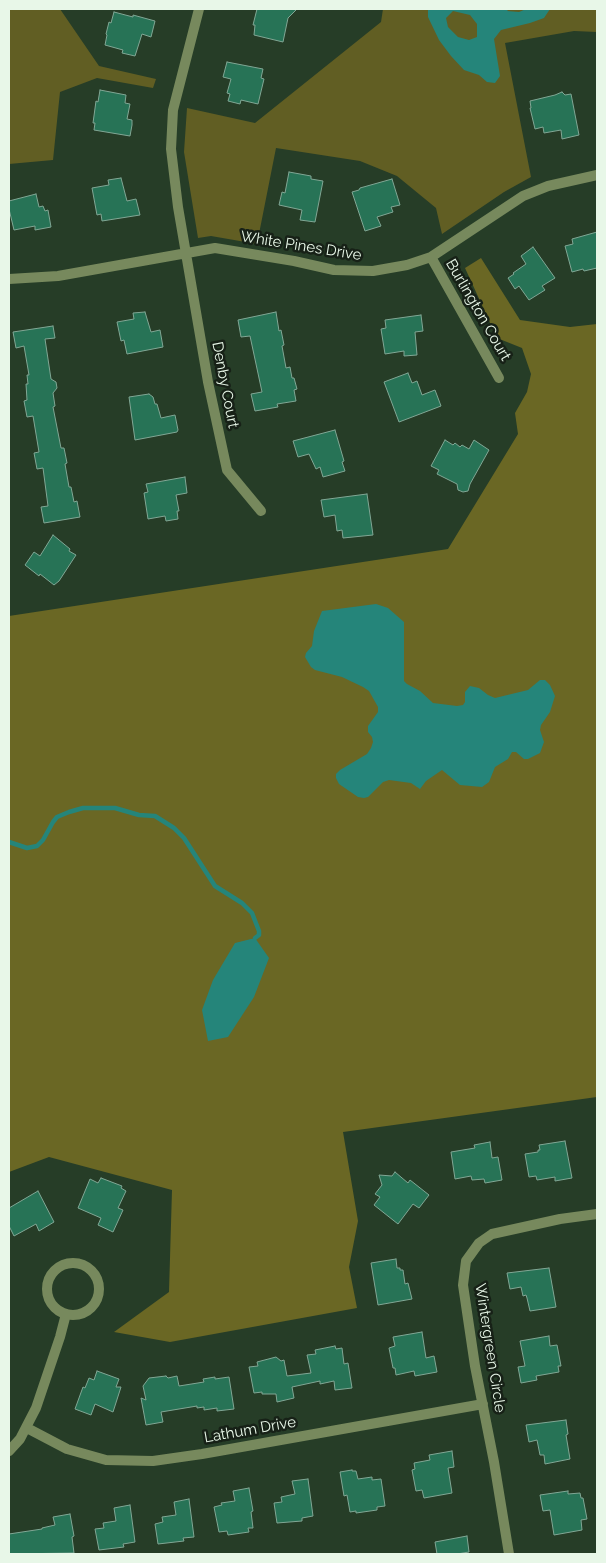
<!DOCTYPE html>
<style>
body{margin:0}
#map{position:relative;width:606px;height:1563px;overflow:hidden;background:#263d27;font-family:Raleway,sans-serif}
canvas{display:block}
.frame{position:absolute;inset:0;border:10px solid #e8f7e8;pointer-events:none}
</style>
<div id="map">
<canvas width="606" height="1563"></canvas>
<div class="frame"></div>
</div>
<script>
const context = document.querySelector('canvas').getContext('2d');
context.lineJoin = 'round';
function paint(path, color) { context.fillStyle = color; context.fill(path, 'evenodd'); }
const poly = rows => new Path2D(rows.map(r => 'M' + r).join(''));
function stroke(path, color, width, dash) { context.strokeStyle = color; context.lineWidth = width; context.lineCap = dash ? 'butt' : 'round'; context.setLineDash(dash || []); context.stroke(path); }
function label(font, color, halo, rows, align = 'center') {
  context.font = font + ' Raleway,sans-serif'; context.lineWidth = 5; context.setLineDash([]); context.textBaseline = 'middle'; context.strokeStyle = halo; context.fillStyle = color; for (const [text, x, y, turn = 0] of rows) {
    context.save(); context.translate(x, y); context.rotate((+turn || 0) * Math.PI / 180); context.textAlign = isNaN(turn) ? turn : align; if (halo) context.strokeText(text, 0, 0); context.fillText(text, 0, 0); context.restore();
  }
}
paint(poly([
 [9,9,60,9,99,66,156,79,153,88,97,78,60,92,53,160,9,164],
 [383,9,597,9,597,32,574,31,505,43,531,177,504,192,442,234,436,208,397,176,360,161,276,148,257,244,211,236,198,238,184,152,187,108,255,123,381,22]
]), '#615e23');
paint(poly([
 [481,258,520,320,570,327,597,324,597,1097,343,1132,358,1221,349,1267,357,1308,170,1342,114,1332,169,1292,172,1190,49,1157,9,1172,9,616,448,549,518,434,515,413,527,392,531,374,522,348,497,338,465,268]
]), '#6a6724');
paint(poly([
 [428,9,509,9,507,11,519,12,526,9,550,9,544,18,530,23,501,30,494,39,500,76,495,83,487,82,479,75,464,70,451,56,439,40,428,17],
 [453,11,470,15,477,24,477,37,469,40,458,37,448,27,446,18],
 [376,604,388,608,404,622,404,681,407,684,420,691,433,703,457,706,463,705,465,702,465,692,470,686,479,688,488,695,495,698,528,690,540,680,545,680,550,685,555,696,550,712,541,725,540,730,544,742,540,753,528,759,524,759,516,752,512,752,508,759,495,767,489,782,482,787,460,785,442,770,426,781,420,789,411,783,389,780,383,782,368,797,364,798,358,797,339,784,336,778,336,774,340,770,367,754,371,748,373,742,372,737,368,732,368,726,378,712,378,707,369,691,363,687,342,677,315,670,311,667,305,657,306,653,312,646,314,631,322,611],
 [255,938,269,958,254,997,228,1037,208,1041,202,1010,213,980,235,943]
]), '#25857a');
stroke(poly([
 [9,842,27,848,37,846,43,840,53,822,57,817,69,812,83,808,115,808,139,815,155,816,174,828,184,838,215,886,242,903,252,913,259,931,259,935,255,938]
]), '#25857a', 4.5);
const building = poly([
 [257,9,297,9,288,18,283,42,254,35,255,25,253,25,257,9],
 [114,12,133,17,133,15,155,21,151,37,142,34,135,56,122,53,123,50,105,45,107,35,106,34,109,22,111,23,114,12],
 [227,62,263,69,261,78,264,79,258,104,241,100,240,104,228,101,230,94,227,93,231,79,223,77,227,62],
 [100,90,126,95,125,103,130,104,127,119,132,120,132,125,130,136,94,130,95,123,93,123,96,101,98,102,100,90],
 [562,92,565,95,571,94,579,135,562,139,561,130,544,133,543,127,535,129,530,108,531,108,530,101,555,95,562,92],
 [289,172,311,176,311,179,323,181,315,222,300,220,302,210,279,205,282,192,285,193,289,172],
 [121,178,127,201,136,199,140,215,102,221,101,214,97,215,92,188,109,185,108,180,121,178],
 [392,179,400,205,391,207,393,212,377,217,381,226,365,231,352,192,359,190,360,188,392,179],
 [36,194,39,207,43,206,45,211,48,210,51,227,35,230,35,226,14,230,9,209,9,201,36,194],
 [597,232,597,268,584,271,583,269,572,272,565,246,573,244,572,239,597,232],
 [533,247,555,278,542,286,545,290,529,300,519,286,515,289,508,278,514,274,513,273,526,264,521,256,533,247],
 [145,312,151,332,160,330,163,347,127,354,124,340,121,341,117,322,134,319,133,313,145,312],
 [276,312,279,331,281,330,284,345,282,346,286,368,290,367,292,378,294,378,297,389,294,390,296,401,277,404,278,407,255,411,251,394,262,392,250,336,241,337,238,320,276,312],
 [421,315,423,331,415,332,417,355,404,356,404,351,385,354,381,329,386,328,385,320,421,315],
 [53,326,55,338,45,339,51,379,56,382,57,388,53,393,55,406,53,407,61,448,64,448,67,463,65,464,69,487,71,487,74,502,77,501,80,517,44,523,41,507,48,506,43,468,37,469,34,453,39,452,33,416,27,417,24,401,27,400,26,384,28,384,27,375,29,375,24,346,16,348,13,332,53,326],
 [408,373,412,383,417,381,422,395,435,390,441,406,399,422,384,382,408,373],
 [149,394,153,397,155,404,157,404,161,418,175,415,178,430,177,432,135,440,129,397,149,394],
 [335,430,344,461,342,462,345,471,323,477,320,467,316,469,309,454,298,457,293,441,335,430],
 [445,440,453,445,455,443,460,447,462,445,469,449,474,440,489,450,470,484,468,491,463,492,458,490,457,484,437,474,439,470,431,466,445,440],
 [185,477,187,493,176,495,179,511,177,511,178,519,166,521,165,516,148,519,144,493,148,492,146,484,185,477],
 [367,494,373,535,343,538,342,530,337,531,335,515,324,517,321,500,367,494],
 [53,535,70,549,69,551,76,555,59,581,54,585,40,574,39,576,25,565,34,552,40,556,53,535],
 [565,1141,572,1178,555,1181,555,1177,537,1180,536,1176,529,1177,525,1154,538,1152,538,1150,540,1150,539,1145,565,1141],
 [490,1142,492,1158,498,1157,502,1180,485,1183,484,1179,472,1180,471,1176,455,1179,451,1152,475,1148,474,1145,490,1142],
 [395,1172,408,1183,410,1180,429,1195,419,1208,413,1204,398,1224,374,1205,380,1197,375,1194,382,1185,379,1175,392,1176,395,1172],
 [101,1178,122,1186,121,1188,126,1191,118,1208,123,1210,113,1232,98,1225,101,1218,78,1208,90,1179,98,1183,101,1178],
 [38,1191,54,1222,39,1231,36,1224,14,1236,9,1226,9,1208,38,1191],
 [396,1259,397,1268,400,1268,400,1270,403,1270,405,1284,408,1283,412,1299,378,1305,371,1263,396,1259],
 [549,1268,556,1307,530,1311,527,1298,526,1295,523,1296,521,1287,510,1289,507,1273,549,1268],
 [422,1332,426,1358,434,1356,437,1372,415,1376,414,1371,396,1375,395,1368,393,1368,389,1348,395,1346,393,1337,422,1332],
 [549,1336,550,1346,557,1345,561,1366,558,1366,559,1372,536,1376,537,1380,521,1383,518,1367,525,1366,520,1341,549,1336],
 [335,1346,336,1349,342,1348,344,1364,348,1363,352,1388,335,1390,334,1381,320,1384,320,1381,292,1387,294,1398,277,1402,276,1394,262,1394,262,1392,254,1393,249,1367,258,1366,257,1362,276,1357,281,1361,284,1360,287,1376,311,1373,307,1355,316,1354,315,1350,335,1346],
 [97,1371,119,1379,116,1387,121,1387,113,1412,95,1404,91,1415,75,1409,83,1387,85,1388,89,1378,94,1380,97,1371],
 [166,1376,168,1378,177,1376,179,1386,204,1382,203,1379,215,1377,215,1379,229,1377,234,1409,217,1411,217,1408,204,1410,204,1407,197,1408,197,1406,161,1412,163,1422,146,1425,141,1398,146,1400,143,1386,149,1378,166,1376],
 [566,1420,568,1434,566,1435,570,1459,545,1464,544,1455,540,1455,537,1440,529,1442,526,1425,566,1420],
 [452,1451,454,1467,448,1468,452,1493,424,1498,422,1490,416,1491,412,1470,415,1469,414,1463,430,1460,429,1455,452,1451],
 [352,1470,352,1471,356,1471,358,1479,372,1477,372,1480,381,1479,385,1506,377,1507,377,1510,356,1513,356,1511,350,1512,347,1495,344,1496,340,1472,352,1470],
 [308,1479,313,1516,302,1518,302,1521,277,1523,274,1503,282,1502,281,1497,295,1494,292,1481,308,1479],
 [249,1488,253,1511,251,1512,253,1528,248,1528,249,1532,228,1535,227,1531,219,1532,214,1507,222,1505,221,1503,235,1501,233,1491,249,1488],
 [568,1491,568,1494,580,1493,581,1498,583,1498,587,1519,581,1520,582,1530,554,1535,550,1510,543,1511,540,1495,568,1491],
 [189,1499,194,1537,183,1538,184,1541,158,1544,155,1524,163,1522,162,1517,176,1515,174,1502,189,1499],
 [130,1505,135,1542,123,1544,124,1547,99,1550,95,1529,104,1528,103,1523,116,1521,114,1508,130,1505],
 [70,1514,74,1536,72,1537,74,1553,9,1554,9,1534,42,1529,42,1528,55,1525,53,1517,70,1514],
 [467,1536,469,1552,457,1554,437,1554,435,1542,467,1536]
]);
paint(building, '#277356');
stroke(building, '#81a795', 1);
stroke(poly([
 [199,9,173,110,171,149,178,207,208,382,227,470,261,511],
 [431,257,499,378],
 [9,279,58,276,215,248,294,261,334,270,373,271,407,265,431,257,523,196,548,186,597,175],
 '47 1289a26 26 0 1 1 52 0a26 26 0 1 1-52 0Z',
 [27,1428,67,1449,106,1460,153,1461,202,1454,483,1404],
 [9,1451,20,1439,36,1408,60,1337,66,1314],
 [509,1554,494,1462,475,1366,463,1285,466,1261,479,1243,492,1234,560,1219,597,1214]
]), '#77895d', 10);
label('15px', '#e8f7e8', '#172117', [
 ["White Pines Drive",301,246,9],
 ["Burlington Court",478,310,60],
 ["Denby Court",225,385,79],
 ["Wintergreen Circle",490,1348,81],
 ["Lathum Drive",250,1430,-10]
]);
</script>
